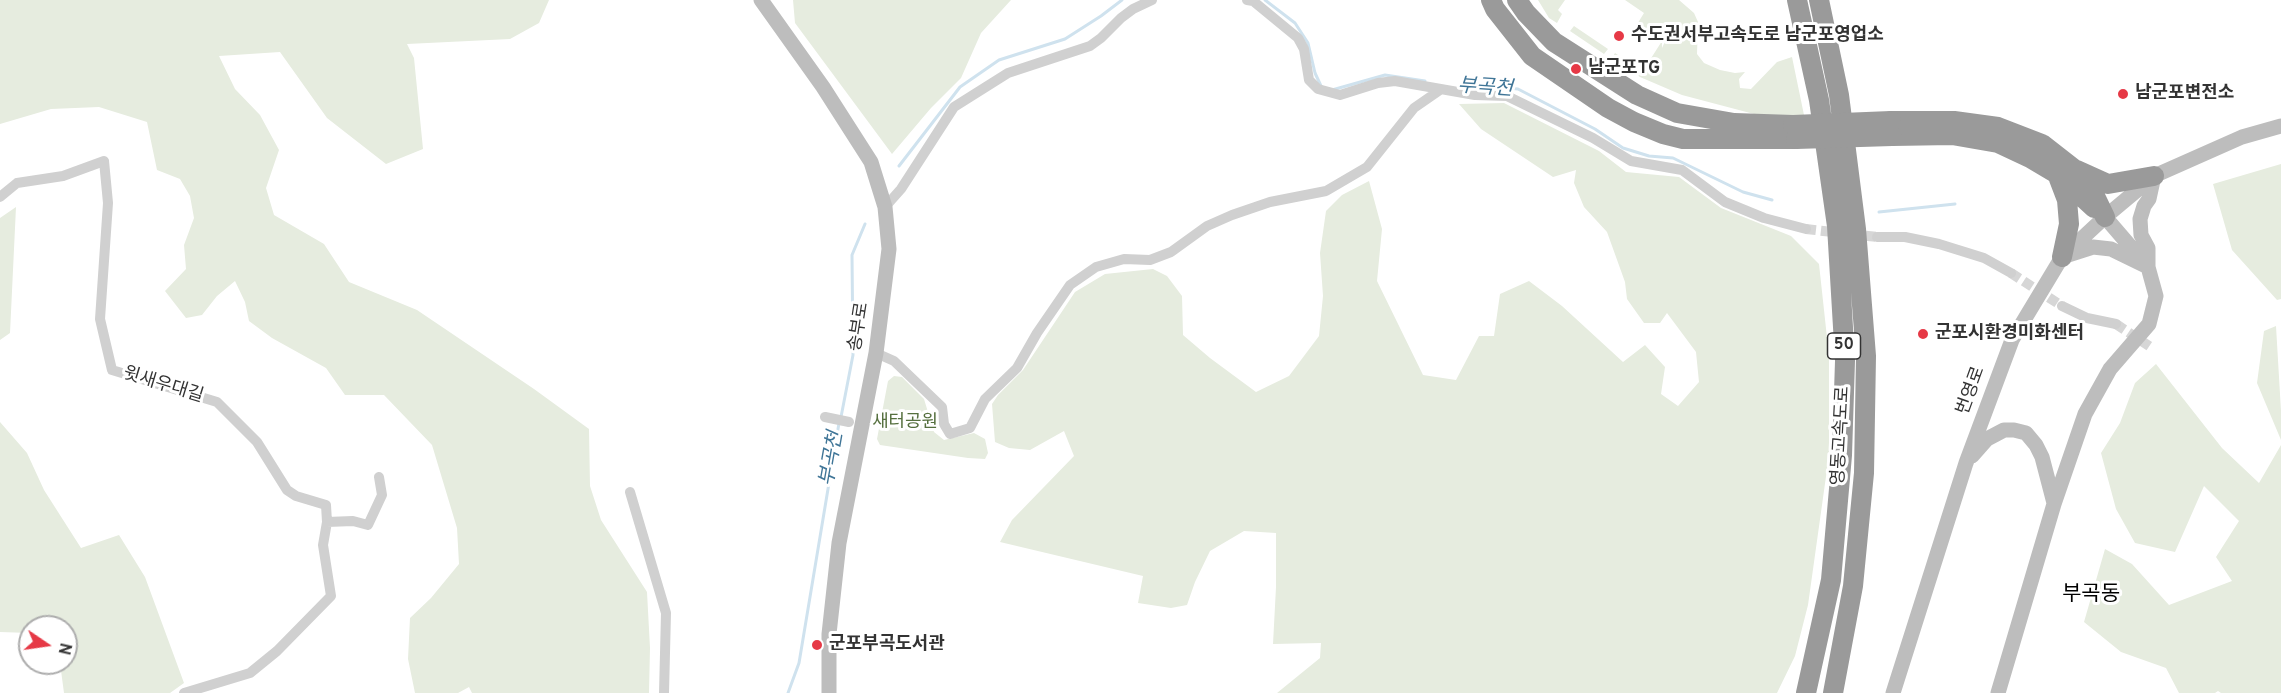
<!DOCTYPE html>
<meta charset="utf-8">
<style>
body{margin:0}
#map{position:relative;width:2281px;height:693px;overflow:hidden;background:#fff;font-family:Overpass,sans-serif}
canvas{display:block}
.north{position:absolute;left:18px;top:615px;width:60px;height:60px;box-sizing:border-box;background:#fff;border:2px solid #adadad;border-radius:50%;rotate:103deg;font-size:16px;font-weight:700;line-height:24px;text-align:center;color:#333}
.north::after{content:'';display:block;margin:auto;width:21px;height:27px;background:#e63946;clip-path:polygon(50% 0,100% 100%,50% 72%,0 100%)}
</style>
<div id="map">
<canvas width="2281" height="693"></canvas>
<div class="north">N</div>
</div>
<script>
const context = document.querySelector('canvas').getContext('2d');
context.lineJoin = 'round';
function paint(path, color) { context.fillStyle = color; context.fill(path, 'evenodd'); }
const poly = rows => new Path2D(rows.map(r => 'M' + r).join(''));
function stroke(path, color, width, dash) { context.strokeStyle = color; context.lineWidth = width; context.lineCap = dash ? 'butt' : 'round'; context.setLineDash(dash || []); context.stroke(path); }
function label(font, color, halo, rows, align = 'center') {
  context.font = font + ' Overpass,"Noto Sans KR",sans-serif'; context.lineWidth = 6; context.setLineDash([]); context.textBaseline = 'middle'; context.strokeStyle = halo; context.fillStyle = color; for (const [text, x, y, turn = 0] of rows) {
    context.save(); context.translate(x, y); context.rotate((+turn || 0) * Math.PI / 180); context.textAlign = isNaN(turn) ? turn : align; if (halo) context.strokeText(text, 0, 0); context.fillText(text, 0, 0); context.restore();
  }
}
paint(poly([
 [0,0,549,0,539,23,510,39,407,44,414,58,423,149,386,164,327,118,280,52,219,56,235,89,260,115,279,150,266,188,274,215,324,244,349,282,417,310,534,389,589,429,590,486,601,520,647,592,650,648,649,693,472,693,469,687,458,693,415,693,408,659,410,618,431,598,459,564,457,528,432,445,384,395,345,395,326,368,272,338,249,321,245,302,235,281,217,296,202,315,186,318,165,291,186,269,184,245,194,218,190,196,180,179,157,170,147,122,99,107,51,109,0,124],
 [793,0,1011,0,981,33,961,78,931,108,892,154,795,23],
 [1538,0,1565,0,1558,10,1562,14,1557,23,1549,18],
 [1625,0,1679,0,1694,13,1698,22,1697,54,1704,63,1720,70,1735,73,1745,72,1739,79,1740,88,1751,89,1777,62,1792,57,1804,115,1786,117,1754,114,1682,95,1640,77,1612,58,1615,53,1633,65,1632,69,1641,74,1662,41,1662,48,1670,31,1665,27,1656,40,1636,26,1644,13],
 [1574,26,1608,49,1604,54,1570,31],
 [1504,103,1599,151,1626,172,1679,177,1721,208,1791,236,1819,264,1829,356,1829,455,1808,605,1795,656,1777,693,1277,693,1320,658,1321,643,1273,644,1276,587,1276,533,1244,531,1210,551,1195,582,1187,605,1171,608,1138,603,1143,576,1000,542,1012,520,1074,456,1064,431,1030,450,1009,448,995,442,992,404,998,395,1023,370,1075,292,1105,274,1153,269,1167,276,1182,296,1183,335,1210,358,1256,392,1289,376,1319,336,1323,296,1320,253,1326,211,1342,195,1369,181,1382,229,1377,281,1423,375,1456,380,1479,336,1494,336,1500,294,1529,281,1562,306,1623,362,1645,345,1665,367,1661,394,1678,406,1699,382,1696,352,1667,313,1660,323,1644,323,1627,299,1625,282,1607,232,1584,207,1574,183,1576,170,1553,177,1481,129,1459,104],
 [2281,164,2281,299,2277,300,2232,250,2213,184],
 [16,207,10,333,0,340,0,218],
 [2276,326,2281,411,2281,440,2257,383,2264,331],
 [2156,364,2222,448,2259,483,2281,445,2281,693,2221,693,2218,691,2215,693,2179,693,2166,668,2121,652,2084,622,2105,549,2132,564,2169,605,2232,581,2216,557,2239,521,2204,486,2175,552,2135,543,2116,509,2101,453,2120,423,2135,383],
 [894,376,902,377,924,399,934,432,944,440,974,433,985,439,988,453,985,459,968,458,880,445,877,439,888,381],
 [0,422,27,453,44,490,81,548,119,535,145,577,184,683,170,693,64,693,60,663,66,663,66,627,30,627,30,633,0,632]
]), '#e6ecdf');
stroke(poly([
 [1265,0,1295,23,1308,43,1315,73,1321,86],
 [1332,90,1385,75,1425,81],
 [1479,90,1497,87,1518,89,1595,129,1623,148,1649,156,1673,158,1743,192,1772,200],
 [899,166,960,87,999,60,1065,39,1101,16,1122,0],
 [1879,212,1955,204],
 [841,417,853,355,852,255,865,224],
 [788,693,799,663,839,423]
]), '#cfe2ee', 3);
stroke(poly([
 [1806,229,1877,237],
 [2011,273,2062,306],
 [2116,324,2152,348]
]), '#d6d6d6', 10, [10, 5]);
stroke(poly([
 [1247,0,1253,1,1298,38,1304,49,1309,80,1318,89,1340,95,1378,83,1395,81,1475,95,1507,96,1593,138,1631,161,1682,170,1725,202,1764,218,1806,229],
 [0,197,17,183,63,176,104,161,108,203,100,319,112,370,217,402,257,442,287,490,296,496,326,505,327,522,323,545,331,596,277,651,250,673,184,693],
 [885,207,901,189,954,107,1008,73,1090,46,1101,38,1121,18,1133,9,1152,0],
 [1877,237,1905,237,1939,244,1984,258,2011,273],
 [2062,306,2087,318,2116,324],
 [876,353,894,361,942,407,944,424,950,434,970,428,985,399,1017,368,1037,333,1070,285,1096,267,1124,259,1150,260,1171,252,1207,226,1232,215,1270,202,1326,191,1367,167,1414,108,1440,90],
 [825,417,849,422],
 [630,492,666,613,664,693],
 [327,522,353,521,368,525,382,495,379,477]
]), '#d0d0d0', 10);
stroke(poly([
 [761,0,823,87,871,162,885,207,889,249,876,353,839,543,829,634,829,693],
 [2068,255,2093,247,2111,249,2148,267,2148,248,2141,235,2140,219,2144,206,2149,199,2154,176],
 [1972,456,1987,439,2004,430,2014,430,2026,433,2036,445,2042,457,2054,503],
 [1893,693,1966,463,2012,340,2062,257,2105,217,2154,176,2242,137,2281,126],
 [1998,693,2054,504,2085,414,2110,369,2149,324,2156,296,2148,267,2105,217]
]), '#bdbdbd', 15);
stroke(poly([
 [1491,0,1495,9,1532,56,1608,108,1634,122,1663,134,1683,139,1796,139],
 [1517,0,1526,13,1554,42,1637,95,1677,113,1734,123,1793,125],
 [1797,0,1819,100,1837,226,1845,361,1842,455,1831,580,1806,693],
 [1819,0,1839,95,1856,229,1866,356,1864,473,1853,586,1833,693],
 [1891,121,1954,121,1998,127,2042,144,2074,169,2094,194,2105,217],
 [1892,136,1952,135,1998,143,2030,158,2057,174,2094,208],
 [2077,170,2108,184,2154,176],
 [2059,179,2067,200,2069,224,2062,257]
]), '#9a9a9a', 20);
stroke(poly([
 [1793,125,1891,121],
 [1796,139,1892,136]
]), '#9a9a9a', 20);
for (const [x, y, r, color] of [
 [1619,36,6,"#e63946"],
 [1576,69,6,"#e63946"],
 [2123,94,6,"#e63946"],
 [1923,334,6,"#e63946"],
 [817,645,6,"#e63946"]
]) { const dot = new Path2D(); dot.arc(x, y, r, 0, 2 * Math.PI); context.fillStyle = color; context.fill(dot); stroke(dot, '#fff', 2); }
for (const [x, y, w] of [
 [1844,346,33]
]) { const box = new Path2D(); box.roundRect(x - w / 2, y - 13, w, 26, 4.5); context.fillStyle = '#fff'; context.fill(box); stroke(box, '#333', 1.5); }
label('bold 16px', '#333', null, [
 ["50",1844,346]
]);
label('bold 18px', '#333', '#fff', [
 ["수도권서부고속도로 남군포영업소",1631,36],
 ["남군포TG",1588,69],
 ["남군포변전소",2135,94],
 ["군포시환경미화센터",1935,334],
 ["군포부곡도서관",829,645]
], 'left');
label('18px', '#333', '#fff', [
 ["송부로",860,327,-81],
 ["윗새우대길",163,386,17],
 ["번영로",1972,391,-70],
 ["영동고속도로",1842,436,-87]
]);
label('18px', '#56703f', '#fff', [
 ["새터공원",905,423]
]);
label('italic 20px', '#3f7597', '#fff', [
 ["부곡천",1485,89,4],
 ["부곡천",833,459,-80]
]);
label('21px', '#000', '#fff', [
 ["부곡동",2091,596]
]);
</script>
